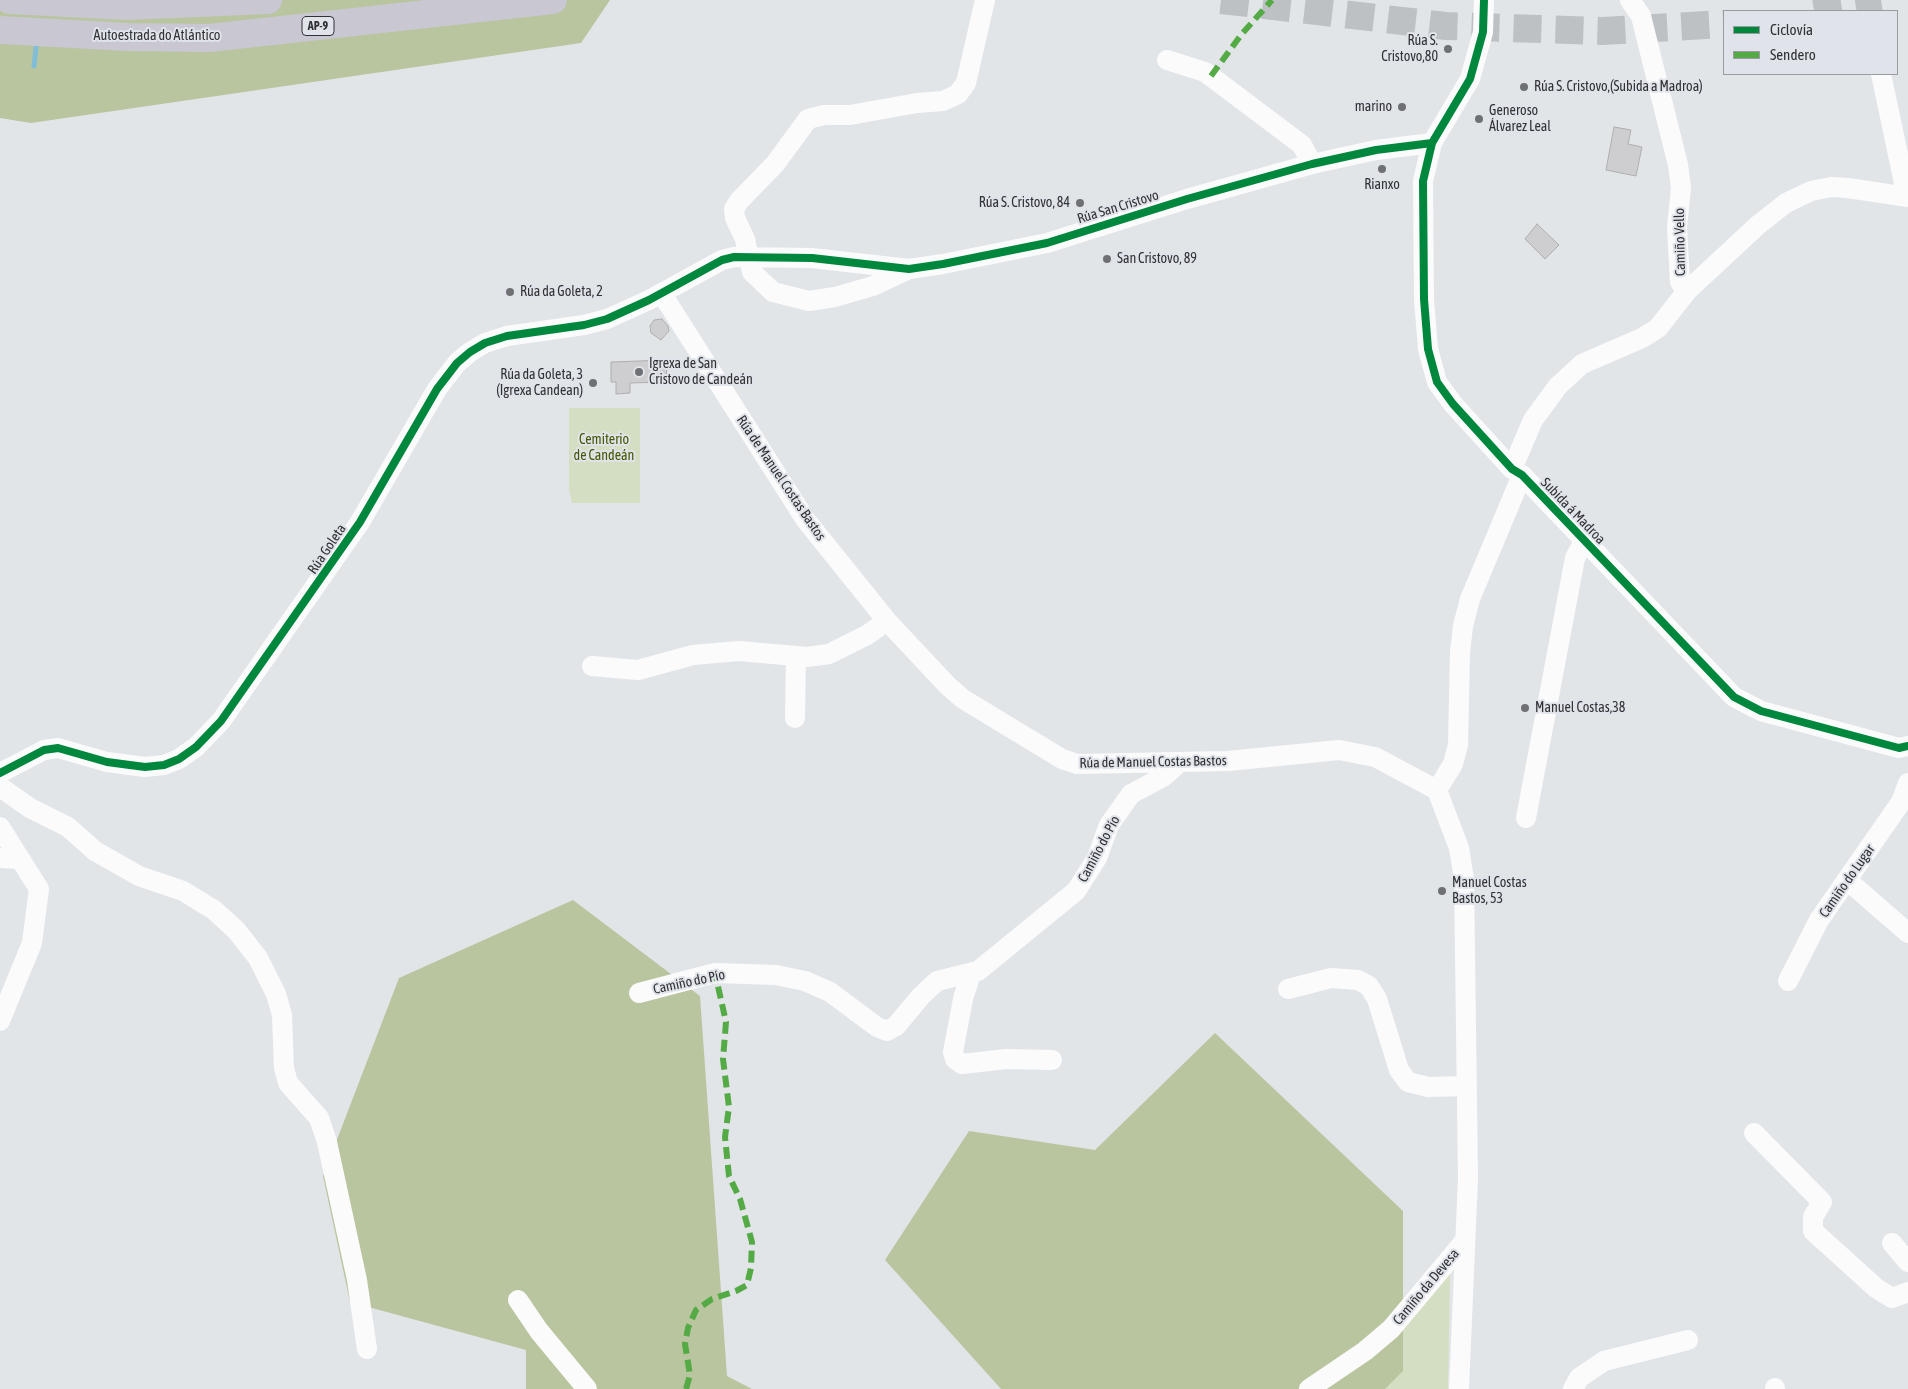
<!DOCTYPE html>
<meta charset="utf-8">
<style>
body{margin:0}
#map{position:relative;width:1908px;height:1389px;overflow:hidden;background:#e2e5e8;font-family:"Asap Condensed",sans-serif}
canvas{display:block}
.legend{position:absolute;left:1723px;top:10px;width:175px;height:65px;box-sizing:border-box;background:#e0e4ea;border:1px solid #9a9ca1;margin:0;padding:6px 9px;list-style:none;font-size:15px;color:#303134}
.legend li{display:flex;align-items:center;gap:10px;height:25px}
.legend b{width:25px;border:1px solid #9a9ca1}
</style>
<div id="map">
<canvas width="1908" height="1389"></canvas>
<ul class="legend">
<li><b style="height:6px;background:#00873e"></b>Ciclovía</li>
<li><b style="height:6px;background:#54ab45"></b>Sendero</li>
</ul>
</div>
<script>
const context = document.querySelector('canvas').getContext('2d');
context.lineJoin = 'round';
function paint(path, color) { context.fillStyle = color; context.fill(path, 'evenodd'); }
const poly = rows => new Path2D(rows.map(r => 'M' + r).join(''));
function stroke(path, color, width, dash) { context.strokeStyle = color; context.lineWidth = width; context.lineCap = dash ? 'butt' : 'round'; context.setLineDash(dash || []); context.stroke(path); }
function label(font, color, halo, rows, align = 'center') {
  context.font = font + ' "Asap Condensed",sans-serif'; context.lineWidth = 4; context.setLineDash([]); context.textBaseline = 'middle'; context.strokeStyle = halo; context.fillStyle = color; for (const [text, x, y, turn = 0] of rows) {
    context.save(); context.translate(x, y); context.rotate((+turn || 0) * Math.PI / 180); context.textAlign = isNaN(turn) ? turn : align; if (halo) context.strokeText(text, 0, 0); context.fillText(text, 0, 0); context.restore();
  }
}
paint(poly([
 [569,408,640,408,640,503,572,503,569,489],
 [1450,1272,1448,1389,1320,1389]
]), '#d4dec2');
paint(poly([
 [0,0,610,0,581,43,31,123,0,118],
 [573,900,700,996,727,1376,752,1389,526,1389,526,1350,350,1302,323,1176,399,978],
 [1215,1033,1403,1211,1403,1371,1385,1389,1001,1389,885,1260,969,1131,1095,1150]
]), '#b9c59f');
stroke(poly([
 [34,66,37,39]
]), '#81bdd7', 5);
const building = poly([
 [1614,127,1631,130,1628,144,1642,147,1636,176,1606,170,1614,127],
 [1537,224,1559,245,1545,259,1525,239,1537,224],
 [662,319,668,326,669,331,661,340,651,333,650,326,654,320,662,319],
 [666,360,667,382,630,383,630,393,616,394,616,382,611,382,611,362,666,360]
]);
paint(building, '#cecdcf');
stroke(building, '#aeaeb0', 1);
stroke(poly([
 [1221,0,1446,26,1602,31,1724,24],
 [1814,11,1881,0]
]), '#bec1c4', 28, [28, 14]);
stroke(poly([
 [1484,0,1483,32,1470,79,1432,143,1423,181,1424,299,1428,349,1437,382,1453,404,1512,469,1522,475,1734,697,1761,711,1899,748,1908,746],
 [1167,60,1205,72,1302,145,1312,164],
 [1881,74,1904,183,1903,196],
 [909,269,873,286,835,297,809,301,773,292,752,272,745,239,735,218,734,209,739,201,775,164,808,119,824,115,850,115,917,103,943,101,958,94,966,83,985,0],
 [1687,291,1758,225,1786,203,1811,191,1831,187,1848,188,1908,197],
 [662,294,805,519,887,621,948,686,963,699,1062,759,1077,764,1228,761,1339,750,1375,757,1437,790],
 [1512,469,1533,420,1558,386,1582,364,1642,338,1658,328,1687,291,1680,282,1677,227,1681,188,1678,165,1641,16,1630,0],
 [592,666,638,670,693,655,739,651,807,657,829,654,867,635,887,621],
 [795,718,796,656],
 [0,773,44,750,58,748,107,762,145,767,164,765,179,759,196,747,221,721,360,522,437,389,457,363,470,352,485,343,507,336,584,325,607,319,649,300,722,260,734,257,812,258,909,269,943,264,1047,243,1187,199,1312,164,1376,150,1432,143],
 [0,787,30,808,68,827,95,851,139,876,183,891,214,910,236,930,258,958,276,994,282,1015,284,1068,288,1083,319,1118,327,1142,357,1280,367,1349],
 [1437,790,1459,848,1464,879,1468,1178,1459,1389],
 [1437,790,1453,764,1458,745,1460,652,1463,626,1470,599,1522,475],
 [1526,818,1575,558,1584,541],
 [0,827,39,889,32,943,0,1021],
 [0,858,20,859],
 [1847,880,1908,933],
 [971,973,963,999,953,1052,955,1059,962,1064,1006,1059,1052,1060],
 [1788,981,1819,920,1901,802,1908,783],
 [1288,989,1331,978,1358,980,1369,986,1377,999,1399,1070,1408,1082,1428,1087,1466,1086],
 [639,993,715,973,776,975,805,981,830,992,877,1027,887,1031,896,1026,921,996,937,981,978,971,1076,891,1097,858,1109,825,1131,794,1163,777,1179,763],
 [1754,1133,1822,1202,1813,1217,1813,1231,1876,1288,1892,1298,1908,1292],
 [1892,1243,1908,1262],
 [518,1300,539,1331,587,1389],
 [1775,1388,1775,1389],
 [1309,1389,1365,1351,1391,1329,1463,1243],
 [1573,1389,1579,1378,1604,1361,1688,1340]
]), '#fbfbfc', 20);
stroke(poly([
 [9,0,127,6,268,0],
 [0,30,127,37,209,38,553,0]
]), '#c8c7d2', 28);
stroke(poly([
 [1211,76,1241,35,1272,0],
 [686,1389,690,1375,685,1344,688,1328,696,1310,712,1299,736,1291,747,1285,751,1268,752,1242,740,1199,729,1176,725,1137,729,1107,723,1059,726,1022,715,973]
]), '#54ab45', 6, [12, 6]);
stroke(poly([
 [1484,0,1483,32,1470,79,1432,143,1423,181,1424,299,1428,349,1437,382,1453,404,1512,469,1522,475,1734,697,1761,711,1899,748,1908,746],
 [0,773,44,750,58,748,107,762,145,767,164,765,179,759,196,747,221,721,360,522,437,389,457,363,470,352,485,343,507,336,584,325,607,319,649,300,722,260,734,257,812,258,909,269,943,264,1047,243,1187,199,1312,164,1376,150,1432,143]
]), '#00873e', 8);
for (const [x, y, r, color] of [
 [1448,49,5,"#6e7073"],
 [1524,87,5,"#6e7073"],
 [1402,107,5,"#6e7073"],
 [1479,119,5,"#6e7073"],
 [1382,169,5,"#6e7073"],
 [1080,203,5,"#6e7073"],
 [1107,259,5,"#6e7073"],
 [510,292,5,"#6e7073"],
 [639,372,5,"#6e7073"],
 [593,383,5,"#6e7073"],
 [1525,708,5,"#6e7073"],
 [1442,891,5,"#6e7073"]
]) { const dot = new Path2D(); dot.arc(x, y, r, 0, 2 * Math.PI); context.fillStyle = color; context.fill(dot); stroke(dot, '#e0e4ea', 2); }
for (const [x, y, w] of [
 [318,26,32]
]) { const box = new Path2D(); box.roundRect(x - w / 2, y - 9.5, w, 19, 4); context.fillStyle = '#e0e4ea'; context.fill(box); stroke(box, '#303134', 1); }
label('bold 12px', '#303134', null, [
 ["AP-9",318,26]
]);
label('14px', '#303134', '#e0e4ea', [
 ["Autoestrada do Atlántico",157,36],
 ["Rúa San Cristovo",1118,207,-17],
 ["Camiño Vello",1680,242,-91],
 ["Rúa de Manuel Costas Bastos",781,478,56],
 ["Subida á Madroa",1573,511,46],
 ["Rúa Goleta",327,549,-56],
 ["Rúa de Manuel Costas Bastos",1153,762,-1],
 ["Camiño do Pío",1099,849,-62],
 ["Camiño do Lugar",1847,881,-55],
 ["Camiño do Pío",689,982,-12],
 ["Camiño da Devesa",1426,1287,-50]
]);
label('14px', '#303134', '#e0e4ea', [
 ["Rúa S.",1438,41,"right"],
 ["Cristovo,80",1438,57,"right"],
 ["Rúa S. Cristovo,(Subida a Madroa)",1534,87],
 ["marino",1392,107,"right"],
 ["Generoso",1489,111],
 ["Álvarez Leal",1489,127],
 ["Rianxo",1382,185,"center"],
 ["Rúa S. Cristovo, 84",1070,203,"right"],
 ["San Cristovo, 89",1117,259],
 ["Rúa da Goleta, 2",520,292],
 ["Igrexa de San",649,364],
 ["Cristovo de Candeán",649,380],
 ["Rúa da Goleta, 3",583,375,"right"],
 ["(Igrexa Candean)",583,391,"right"],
 ["Manuel Costas,38",1535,708],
 ["Manuel Costas",1452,883],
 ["Bastos, 53",1452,899]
], 'left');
label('14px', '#475702', '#e0e4ea', [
 ["Cemiterio",604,440],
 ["de Candeán",604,456]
]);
</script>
